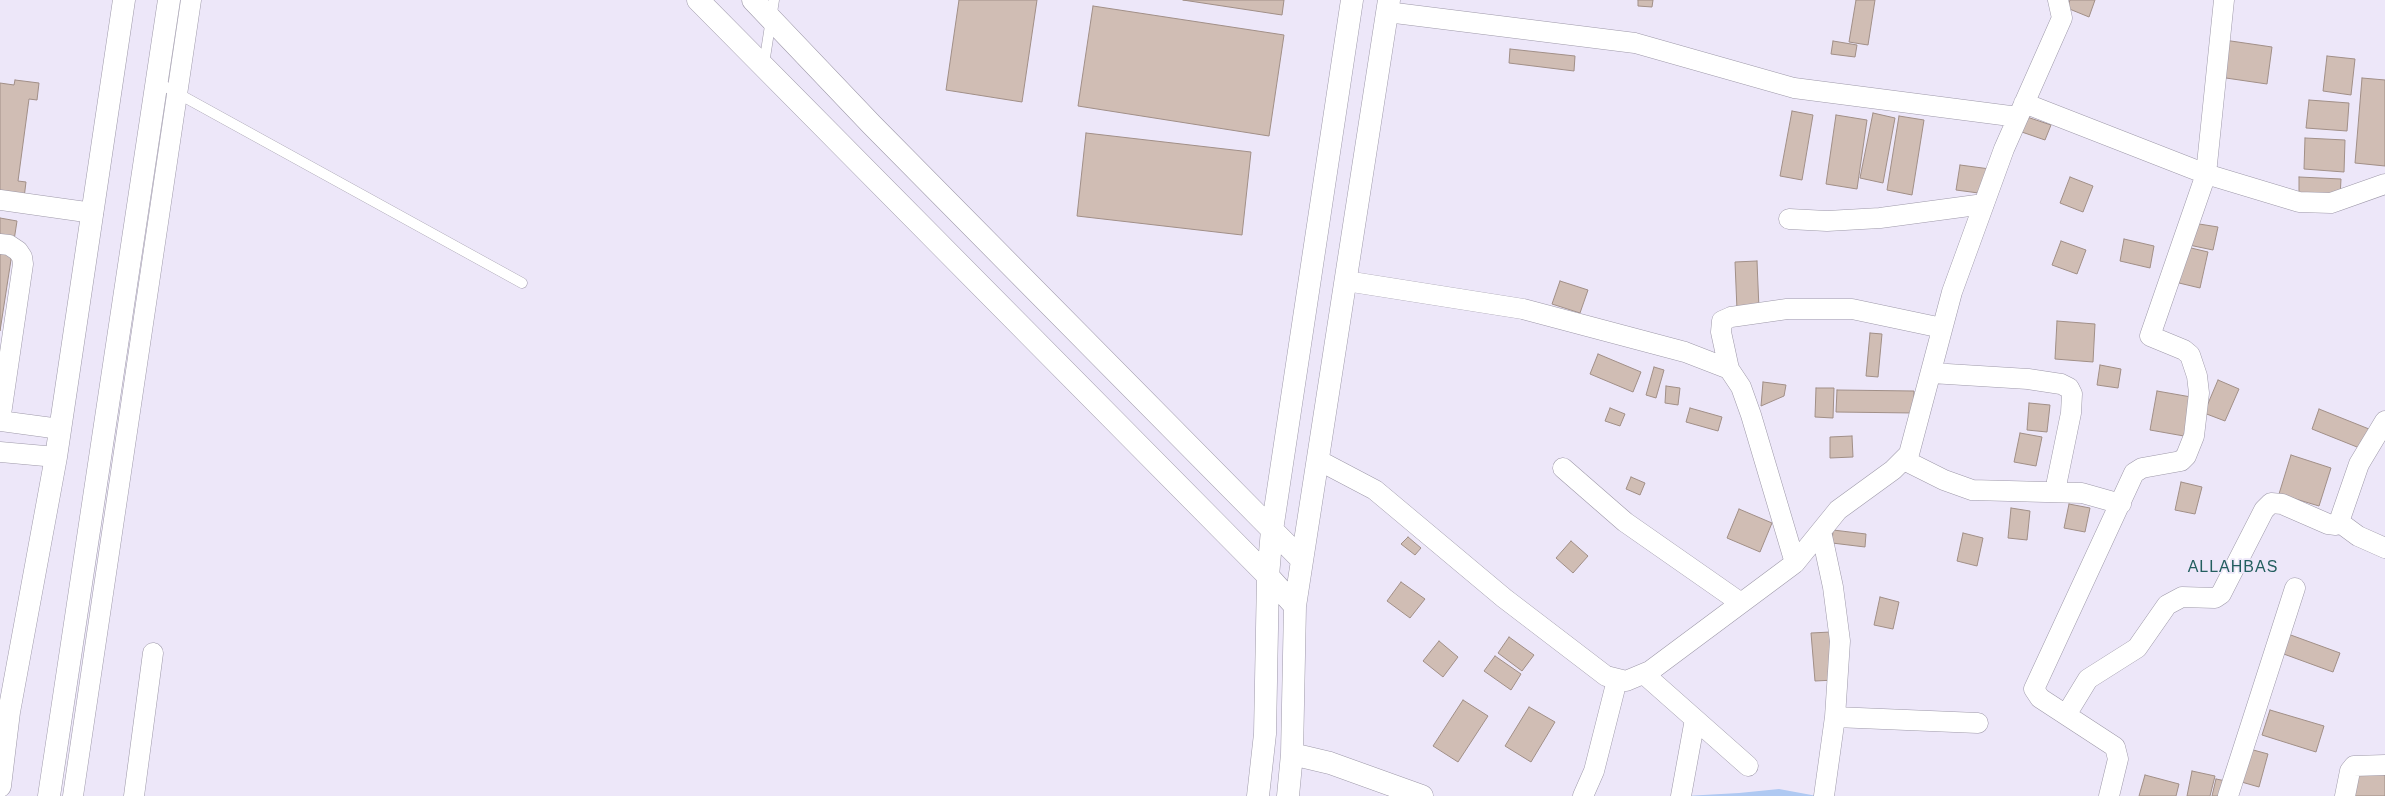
<!DOCTYPE html>
<style>
body{margin:0}
canvas{display:block;background:#ede7f9}
</style>
<canvas width="2385" height="796"></canvas>
<script>
const context = document.querySelector('canvas').getContext('2d');
context.lineJoin = 'round';
function paint(path, color) { context.fillStyle = color; context.fill(path, 'evenodd'); }
const poly = rows => new Path2D(rows.map(r => 'M' + r).join(''));
function stroke(path, color, width, dash) { context.strokeStyle = color; context.lineWidth = width; context.lineCap = dash ? 'butt' : 'round'; context.setLineDash(dash || []); context.stroke(path); }
function label(font, color, halo, rows, align = 'center') {
  context.font = font + ' Helvetica,sans-serif'; context.lineWidth = 3.5; context.setLineDash([]); context.textBaseline = 'middle'; context.strokeStyle = halo; context.fillStyle = color; for (const [text, x, y, turn = 0] of rows) {
    context.save(); context.translate(x, y); context.rotate((+turn || 0) * Math.PI / 180); context.textAlign = isNaN(turn) ? turn : align; if (halo) context.strokeText(text, 0, 0); context.fillText(text, 0, 0); context.restore();
  }
}
paint(poly([
 [1779,789,1817,796,1685,796,1739,793]
]), '#afc9f2');
const building = poly([
 [959,0,1037,0,1022,102,946,90,959,0],
 [1183,0,1284,0,1282,15,1183,0],
 [1638,0,1653,0,1652,7,1638,6,1638,0],
 [1856,0,1875,0,1868,45,1849,42,1856,0],
 [2070,0,2095,0,2089,17,2067,8,2070,0],
 [1093,6,1284,35,1269,136,1078,106,1093,6],
 [2224,40,2272,47,2267,84,2219,77,2224,40],
 [1833,41,1857,45,1855,57,1831,54,1833,41],
 [1510,49,1575,56,1574,71,1509,63,1510,49],
 [2327,56,2355,59,2351,95,2323,91,2327,56],
 [2362,78,2385,80,2385,166,2355,163,2362,78],
 [15,80,39,83,37,100,29,99,18,181,26,182,24,198,0,195,0,83,14,85,15,80],
 [2309,100,2349,103,2347,131,2306,128,2309,100],
 [1792,111,1813,115,1802,180,1780,176,1792,111],
 [1873,113,1895,118,1883,183,1860,178,1873,113],
 [1836,115,1867,120,1857,189,1826,184,1836,115],
 [2021,115,2051,125,2045,140,2016,130,2021,115],
 [1899,116,1924,120,1912,195,1887,190,1899,116],
 [1086,133,1251,152,1242,235,1077,216,1086,133],
 [2305,138,2345,140,2344,172,2304,169,2305,138],
 [1960,165,1990,169,1986,194,1956,190,1960,165],
 [2070,177,2093,186,2083,212,2060,203,2070,177],
 [2299,177,2341,179,2340,198,2299,197,2299,177],
 [0,218,17,221,0,331,0,218],
 [2193,223,2218,227,2213,250,2189,245,2193,223],
 [2124,239,2154,246,2150,268,2120,261,2124,239],
 [2061,241,2086,250,2077,274,2052,265,2061,241],
 [2187,247,2208,252,2200,288,2179,283,2187,247],
 [1757,261,1759,309,1737,310,1735,262,1757,261],
 [1560,281,1588,290,1580,313,1552,304,1560,281],
 [2057,321,2095,324,2093,362,2055,359,2057,321],
 [1870,333,1882,334,1878,377,1866,376,1870,333],
 [1598,354,1641,372,1633,392,1590,374,1598,354],
 [2100,365,2121,369,2118,388,2097,385,2100,365],
 [1654,367,1664,370,1656,398,1646,395,1654,367],
 [2218,380,2239,389,2225,421,2204,413,2218,380],
 [1763,382,1786,385,1784,396,1761,406,1763,382],
 [1666,386,1680,388,1678,405,1665,403,1666,386],
 [1816,388,1834,388,1833,418,1815,417,1816,388],
 [1837,390,1914,391,1914,413,1836,412,1837,390],
 [2157,391,2191,397,2184,436,2150,430,2157,391],
 [2029,403,2050,405,2047,432,2027,430,2029,403],
 [1610,408,1625,414,1620,426,1605,421,1610,408],
 [1690,408,1722,417,1718,431,1686,422,1690,408],
 [2319,409,2369,429,2362,449,2312,429,2319,409],
 [2020,433,2042,437,2036,466,2014,462,2020,433],
 [1852,436,1853,457,1830,458,1830,437,1852,436],
 [2291,455,2331,468,2319,506,2279,494,2291,455],
 [1631,477,1645,483,1640,495,1626,489,1631,477],
 [2181,482,2202,487,2195,514,2175,510,2181,482],
 [2069,504,2090,508,2085,532,2064,528,2069,504],
 [2011,508,2030,511,2027,540,2008,538,2011,508],
 [1739,509,1772,523,1760,552,1727,538,1739,509],
 [1833,530,1866,534,1865,547,1832,543,1833,530],
 [1963,533,1983,538,1977,566,1957,561,1963,533],
 [1408,537,1421,548,1415,555,1401,544,1408,537],
 [1571,541,1588,556,1573,573,1556,558,1571,541],
 [1401,582,1425,599,1410,618,1387,601,1401,582],
 [1880,597,1899,602,1893,629,1874,625,1880,597],
 [1831,632,1835,680,1815,681,1811,633,1831,632],
 [2288,634,2340,653,2333,672,2281,653,2288,634],
 [1509,637,1534,655,1522,671,1498,653,1509,637],
 [1439,641,1458,657,1443,677,1423,661,1439,641],
 [1495,656,1521,674,1511,690,1484,671,1495,656],
 [1463,700,1488,716,1458,762,1433,746,1463,700],
 [1529,707,1555,722,1531,762,1505,746,1529,707],
 [2270,710,2324,726,2316,752,2262,735,2270,710],
 [2246,748,2268,754,2259,787,2238,781,2246,748],
 [2357,768,2385,775,2385,796,2350,796,2357,768],
 [2192,771,2215,776,2210,796,2187,796,2192,771],
 [2145,775,2179,784,2176,796,2139,796,2145,775],
 [2216,779,2226,781,2222,796,2212,796,2216,779]
]);
paint(building, '#d0bdb4');
stroke(building, '#a18f87', 1);
const service = poly([
 [764,64,774,0],
 [157,82,522,283]
]);
const minor = poly([
 [1387,12,1635,43,1794,88,2018,117],
 [2024,103,2206,174,2299,202,2331,203,2385,184],
 [0,200,93,213],
 [1789,219,1827,221,1880,218,1984,204],
 [0,244,9,245,18,251,22,257,23,264,0,421],
 [1346,281,1523,309,1685,352,1729,369],
 [1931,373,2028,379,2061,384,2069,388,2072,394,2071,413,2055,491],
 [0,421,60,429],
 [0,452,56,457],
 [1318,460,1375,490,1504,598,1606,676,1626,681,1650,671,1795,563,1838,510,1893,470,1909,454,1952,292,2004,149,2062,18,2058,0],
 [1904,460,1944,480,1972,490,2082,493,2121,504],
 [1563,468,1625,522,1741,603],
 [2339,522,2358,536,2385,548],
 [1821,531,1833,587,1840,641,1835,717,1824,796],
 [1795,563,1751,415,1741,387,1729,369,1721,332,1722,321,1731,317,1787,309,1852,309,1942,328],
 [1644,674,1748,766],
 [2066,715,2088,679,2137,648,2167,605,2182,597,2215,598,2221,594,2264,510,2271,503,2282,504,2328,524,2336,525,2339,522,2359,464,2385,421],
 [1835,717,1978,723],
 [73,796,191,0],
 [134,796,153,653],
 [1583,796,1594,771,1617,680],
 [1681,796,1695,719],
 [2109,796,2118,759,2115,747,2040,698,2034,689,2134,473,2142,468,2181,461,2186,456,2194,436,2199,393,2197,376,2190,355,2184,350,2150,336,2206,174,2224,0],
 [2228,796,2295,588],
 [2345,796,2350,771,2354,766,2385,765]
]);
const tertiary = poly([
 [698,0,1268,576,1295,606],
 [753,0,872,125,1302,560],
 [1292,754,1330,763,1422,796],
 [0,786,9,712,56,457,124,0],
 [49,796,169,0],
 [1258,796,1265,734,1268,576,1272,530,1352,0],
 [1288,796,1292,754,1295,606,1389,0]
]);
stroke(service, '#9e99a9', 11);
stroke(minor, '#9e99a9', 21);
stroke(tertiary, '#9e99a9', 23);
stroke(service, '#fff', 10);
stroke(minor, '#fff', 20);
stroke(tertiary, '#fff', 22);
context.letterSpacing = '1px';
label('16px', '#235e5f', '#ede7f9', [
 ["ALLAHBAS",2233,568]
]);
context.letterSpacing = '0px';
</script>
